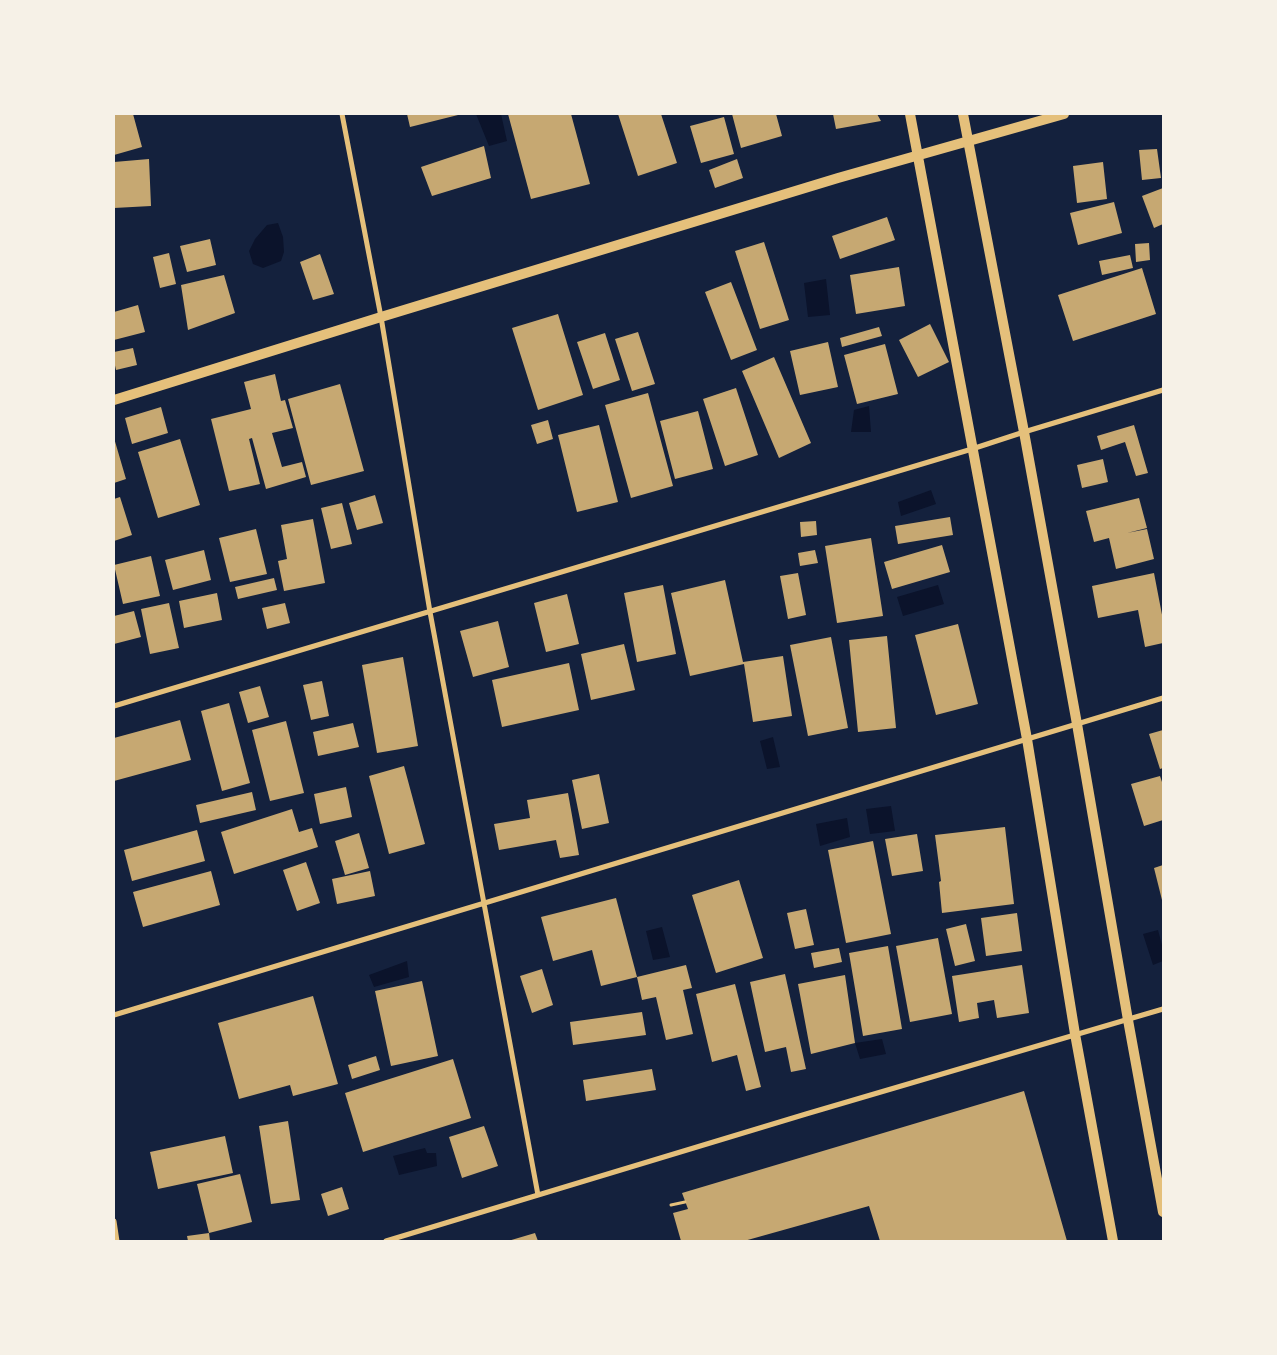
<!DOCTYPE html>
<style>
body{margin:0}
#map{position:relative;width:1277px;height:1355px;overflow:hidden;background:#14213d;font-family:Roboto,sans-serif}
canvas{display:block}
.frame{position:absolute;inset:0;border:115px solid #f6f1e7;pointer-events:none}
</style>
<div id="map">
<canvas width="1277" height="1355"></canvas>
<div class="frame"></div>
</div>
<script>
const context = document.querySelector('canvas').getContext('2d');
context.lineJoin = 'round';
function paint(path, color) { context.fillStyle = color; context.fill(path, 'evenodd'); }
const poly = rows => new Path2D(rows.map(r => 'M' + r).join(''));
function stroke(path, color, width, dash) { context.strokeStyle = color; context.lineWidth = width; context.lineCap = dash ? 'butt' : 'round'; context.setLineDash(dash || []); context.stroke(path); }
paint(poly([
 [476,114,501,114,507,141,489,146],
 [278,223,283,237,284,252,281,261,263,268,253,264,249,251,255,239,267,225],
 [826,279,830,315,808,317,804,283],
 [869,406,871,432,851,432,854,410],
 [931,490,936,504,901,516,898,502],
 [938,585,944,604,903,616,897,597],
 [773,737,780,767,767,769,760,741],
 [891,806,895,831,870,834,866,809],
 [847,818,850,837,820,846,816,824],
 [662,927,670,957,653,960,646,931],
 [1158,930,1163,949,1163,961,1153,965,1143,934],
 [407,961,409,977,374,987,369,975],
 [882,1039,886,1054,860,1059,855,1043],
 [425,1148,427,1153,436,1153,437,1166,399,1175,393,1156]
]), '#0b132b');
paint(poly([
 [114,114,133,114,142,147,114,155],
 [407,114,462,114,410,127],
 [508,114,571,114,590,184,531,199],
 [618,114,661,114,677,163,638,176],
 [732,114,776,114,782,136,741,148],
 [833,114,877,114,881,121,836,129],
 [724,117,734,154,701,163,690,126],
 [484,146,491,178,432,196,421,167],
 [1157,149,1161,178,1142,180,1139,150],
 [149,159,151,206,114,208,114,162],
 [737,159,743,178,715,188,709,170],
 [1103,162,1107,199,1077,203,1073,166],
 [1163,188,1163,224,1154,228,1142,196],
 [1114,202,1122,233,1078,245,1070,213],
 [887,217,895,240,840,259,832,236],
 [210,239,216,265,187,272,180,246],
 [764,242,789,320,760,329,735,251],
 [1149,243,1150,260,1136,262,1135,244],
 [169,253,176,284,160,288,153,257],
 [320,254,334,294,313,300,300,262],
 [1130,255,1133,268,1102,275,1099,261],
 [899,267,905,306,856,314,850,275],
 [1142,268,1156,314,1073,341,1058,295],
 [224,275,235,313,188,330,181,285],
 [731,282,757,350,731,360,705,292],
 [138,305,145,332,114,340,114,312],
 [558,314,583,395,538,410,512,328],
 [930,324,949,362,918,377,899,340],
 [879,327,882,336,842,347,840,338],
 [638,332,655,384,632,391,615,339],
 [605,333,620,380,593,389,577,342],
 [828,342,838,387,800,395,790,351],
 [885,344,898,394,857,404,844,355],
 [133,348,137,365,116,370,114,361,114,352],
 [774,357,811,443,779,458,742,371],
 [275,374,281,401,285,400,293,428,272,433,282,467,302,462,306,477,266,489,252,438,249,439,260,484,229,491,211,419,251,409,244,382],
 [340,384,364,471,311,485,288,399],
 [736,388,758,455,725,466,703,399],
 [648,393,673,486,631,498,605,405],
 [161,407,168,433,132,444,125,418],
 [698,411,713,469,675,479,660,421],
 [548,420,553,439,537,444,531,425],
 [599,425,618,502,577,512,558,435],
 [1134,425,1148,473,1136,476,1125,442,1101,450,1097,436],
 [114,438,126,479,114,483],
 [180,439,200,505,158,518,138,452],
 [1103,459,1108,482,1082,488,1077,465],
 [375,495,383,523,357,530,349,503],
 [120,497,132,535,114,541,114,499],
 [1139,498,1147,528,1127,533,1147,529,1154,559,1116,569,1109,538,1094,542,1086,511],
 [342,503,352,544,331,549,321,508],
 [950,517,953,535,898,544,895,526],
 [313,519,325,583,284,591,278,561,287,559,281,525],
 [816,521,817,535,801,537,800,522],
 [256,529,267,574,230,582,219,538],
 [871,538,883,616,837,623,825,546],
 [942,545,950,572,892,589,884,562],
 [204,550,211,580,173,590,165,560],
 [815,550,818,563,800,566,798,553],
 [151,556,160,596,123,604,114,565],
 [798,573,806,615,788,619,780,576],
 [1154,573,1163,620,1163,643,1145,647,1138,610,1098,618,1092,586],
 [274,578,277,590,238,599,235,587],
 [725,580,743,662,783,656,792,716,753,722,744,664,690,676,671,593],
 [663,585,676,654,637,662,624,593],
 [217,593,222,620,184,628,179,601],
 [567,594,579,644,546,652,534,603],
 [169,603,179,648,150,654,141,609],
 [285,603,290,623,267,629,262,608],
 [134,611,141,637,114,644,114,616],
 [498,621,509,667,473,677,460,631],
 [958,624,978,704,936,715,915,635],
 [887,636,896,728,858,732,849,640],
 [831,637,848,728,808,736,790,645],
 [624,644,635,690,591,700,581,654],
 [403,657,418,746,377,753,362,665],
 [569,663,579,710,502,727,492,680],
 [322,681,329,716,311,720,303,685],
 [260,686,269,717,248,723,239,692],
 [229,703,250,783,222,791,201,711],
 [180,720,191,760,114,781,114,738],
 [286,721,304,793,270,801,252,730],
 [353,723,359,747,318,756,313,732],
 [1163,730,1163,768,1160,769,1149,734],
 [404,766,425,844,389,854,369,776],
 [599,774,609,823,582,829,572,780],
 [1160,776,1163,785,1163,820,1144,826,1131,784],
 [346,787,352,817,320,824,314,794],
 [252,792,256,810,200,823,196,805],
 [568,793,579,855,560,858,556,840,499,850,494,824,530,818,527,800],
 [292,809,299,832,312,828,318,847,234,874,221,832],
 [1005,827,1014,904,942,913,939,882,941,881,935,835],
 [197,830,205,861,132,881,124,850],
 [359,833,369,868,345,875,335,841],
 [917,834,923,871,892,876,885,839],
 [873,841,891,934,846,943,828,850],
 [306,862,320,903,297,911,283,870],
 [1163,865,1163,904,1154,868],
 [211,871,220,905,143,927,133,892],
 [370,871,375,896,337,904,332,879],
 [739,880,763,958,716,973,692,895],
 [616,898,637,977,601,986,592,950,553,961,541,917],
 [806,909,814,945,795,949,787,913],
 [1017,913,1022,951,986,956,981,918],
 [966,924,975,961,955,966,946,929],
 [938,938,952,1014,910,1022,896,946],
 [888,946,902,1029,863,1036,849,953],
 [839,948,842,962,814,968,811,953],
 [686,965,692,988,683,990,693,1034,666,1040,656,997,642,1000,637,977],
 [1022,965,1029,1013,997,1018,994,1000,977,1003,979,1018,959,1022,952,976],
 [542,969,553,1005,532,1013,520,976],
 [785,974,806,1069,791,1072,786,1047,765,1052,750,982],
 [845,975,855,1043,811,1054,798,984],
 [422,981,438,1056,391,1066,375,991],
 [735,984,761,1087,746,1091,737,1055,712,1062,696,994],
 [313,996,338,1084,293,1096,290,1085,239,1099,218,1023],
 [642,1012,646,1035,573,1045,570,1022],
 [376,1056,380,1070,352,1079,348,1065],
 [453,1059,471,1118,363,1152,345,1093],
 [652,1069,656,1090,586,1101,583,1080],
 [1024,1091,1067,1241,880,1241,869,1206,744,1241,681,1241,673,1213,688,1209,682,1193],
 [288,1121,300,1200,271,1204,259,1126],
 [484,1126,498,1166,462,1178,449,1137],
 [225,1136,233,1173,158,1189,150,1152],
 [240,1174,252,1222,209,1233,197,1184],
 [342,1187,349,1209,328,1216,321,1194],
 [209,1233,210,1241,188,1241,187,1236],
 [535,1233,538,1241,508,1241]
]), '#c6a872');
stroke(poly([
 [671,1205,685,1202]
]), '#e5c07b', 3);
stroke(poly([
 [342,114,381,317,430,612,538,1195],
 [114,706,972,449,1024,432,1163,390],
 [114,1015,1163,698],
 [114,1221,117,1241],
 [386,1241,806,1114,1163,1009]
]), '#e5c07b', 5);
stroke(poly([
 [910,114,1027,739,1075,1034,1113,1241],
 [963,114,1024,432,1077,724,1128,1020,1163,1212],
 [114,400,381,317,838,178,1064,114]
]), '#e5c07b', 10);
</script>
